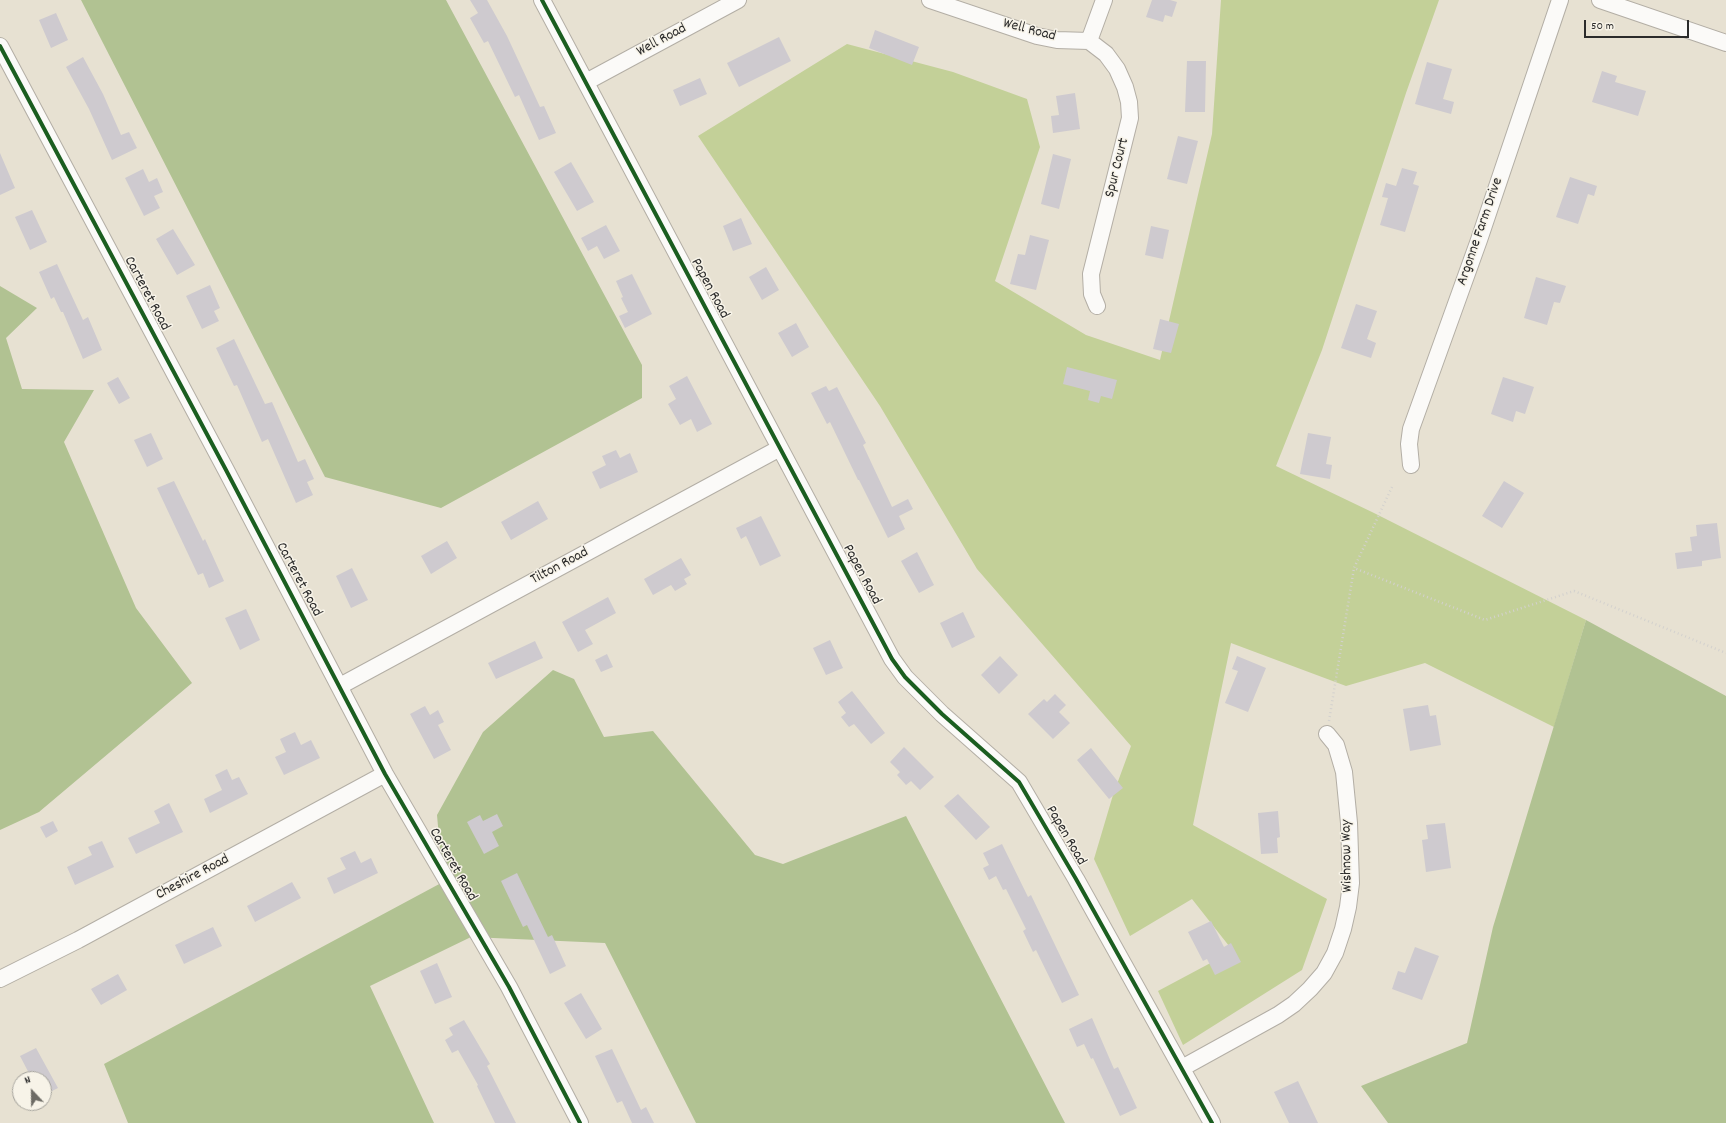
<!DOCTYPE html>
<style>
body{margin:0}
#map{position:relative;width:1726px;height:1123px;overflow:hidden;background:#e7e1d2;font-family:Dekko,sans-serif}
canvas{display:block}
.north{position:absolute;left:12px;top:1071px;width:40px;height:40px;box-sizing:border-box;background:#f7f3e8;border:1px solid #a5a39c;border-radius:50%;rotate:338deg;font-size:11px;font-weight:700;line-height:16px;text-align:center;color:#2b2b2b}
.north::after{content:'';display:block;margin:auto;width:14px;height:18px;background:#6d6b65;clip-path:polygon(50% 0,100% 100%,50% 72%,0 100%)}
.scale{position:absolute;left:1584px;top:20px;width:105px;height:18px;box-sizing:border-box;border:2px solid #2b2b2b;border-top:0;padding-left:5px;font-size:12px;line-height:14px;white-space:nowrap;color:#2b2b2b;-webkit-text-stroke:3px #f7f3e8;paint-order:stroke}
</style>
<div id="map">
<canvas width="1726" height="1123"></canvas>
<div class="north">N</div>
<div class="scale">50 m</div>
</div>
<script>
const context = document.querySelector('canvas').getContext('2d');
context.lineJoin = 'round';
function paint(path, color) { context.fillStyle = color; context.fill(path, 'evenodd'); }
const poly = rows => new Path2D(rows.map(r => 'M' + r).join(''));
function stroke(path, color, width, dash) { context.strokeStyle = color; context.lineWidth = width; context.lineCap = dash ? 'butt' : 'round'; context.setLineDash(dash || []); context.stroke(path); }
function label(font, color, halo, rows, align = 'center') {
  context.font = font + ' Dekko,sans-serif'; context.lineWidth = 3; context.setLineDash([]); context.textBaseline = 'middle'; context.strokeStyle = halo; context.fillStyle = color; for (const [text, x, y, turn = 0] of rows) {
    context.save(); context.translate(x, y); context.rotate((+turn || 0) * Math.PI / 180); context.textAlign = isNaN(turn) ? turn : align; if (halo) context.strokeText(text, 0, 0); context.fillText(text, 0, 0); context.restore();
  }
}
paint(poly([
 [1221,0,1439,0,1406,93,1322,350,1276,466,1374,513,1586,620,1554,727,1425,663,1346,686,1231,643,1193,825,1327,899,1302,970,1183,1045,1158,991,1233,951,1192,899,1130,936,1094,859,1113,795,1131,746,977,569,880,406,698,136,847,44,953,72,1027,99,1040,147,995,281,1086,335,1160,360,1212,134]
]), '#c3d098');
paint(poly([
 [81,0,446,0,642,365,642,398,441,508,325,477],
 [0,286,37,308,6,338,22,389,94,390,64,442,136,608,192,683,39,812,0,830],
 [1586,620,1726,696,1726,1123,1388,1123,1361,1086,1467,1043,1493,927],
 [553,670,574,679,604,737,653,731,755,855,783,864,906,816,1065,1123,696,1123,605,943,471,937,370,986,434,1123,128,1123,104,1064,443,882,437,815,483,732]
]), '#b1c292');
paint(poly([
 [470,0,487,0,507,36,540,107,544,106,556,133,539,140,519,95,515,97,488,41,484,43,470,18,478,13],
 [1152,0,1170,0,1177,2,1172,17,1165,15,1163,22,1146,17],
 [56,13,68,40,51,48,39,20],
 [875,30,919,47,912,65,869,48],
 [779,37,791,61,739,87,727,63],
 [83,57,103,94,121,135,129,132,137,148,112,160,89,109,66,67],
 [1187,61,1206,61,1205,112,1185,112],
 [1427,62,1452,69,1443,99,1454,102,1451,114,1415,104],
 [1602,71,1617,76,1615,82,1646,91,1638,116,1592,102],
 [700,78,707,94,680,106,673,90],
 [1075,93,1080,129,1053,133,1051,116,1059,115,1056,96],
 [1178,136,1198,141,1187,184,1167,179],
 [0,153,15,188,0,195],
 [1053,154,1071,159,1059,209,1041,204],
 [571,162,594,202,577,211,554,172],
 [1402,168,1417,172,1413,184,1419,186,1405,232,1380,225,1388,198,1382,197,1386,183,1396,186],
 [143,169,149,182,157,178,163,192,154,196,160,208,144,216,125,178],
 [1570,177,1597,186,1594,196,1588,194,1578,224,1556,217],
 [32,210,47,242,30,250,15,217],
 [741,218,752,244,733,251,723,226],
 [606,225,620,251,604,259,597,246,588,251,581,238],
 [1151,226,1169,230,1163,259,1145,255],
 [173,229,195,265,177,275,156,239],
 [1030,235,1049,240,1036,290,1010,284,1018,254,1025,255],
 [57,264,83,320,88,317,102,350,83,359,63,312,61,312,54,297,51,299,39,272],
 [766,267,779,290,762,300,749,277],
 [632,274,652,314,625,328,619,316,628,312,621,298,623,297,616,281],
 [1536,277,1566,286,1560,303,1554,302,1547,325,1524,318],
 [210,285,220,308,214,311,219,321,202,329,186,296],
 [1356,304,1377,311,1367,339,1376,343,1371,358,1341,348],
 [1160,319,1179,324,1171,353,1153,349],
 [796,323,809,347,792,357,778,333],
 [234,339,265,404,272,402,298,462,305,459,314,479,307,482,313,495,296,503,268,439,262,442,237,385,234,386,216,348],
 [1067,367,1117,380,1112,399,1101,396,1099,403,1088,400,1090,391,1063,384],
 [687,376,712,424,697,432,691,419,680,425,668,404,676,399,669,386],
 [118,377,130,398,119,404,107,383],
 [1503,377,1534,387,1525,414,1516,411,1513,422,1491,414],
 [826,386,829,391,837,387,866,443,863,445,892,507,908,499,913,509,899,516,905,529,888,538,859,480,858,480,830,422,827,424,811,393],
 [151,433,163,459,147,467,134,440],
 [1308,433,1331,437,1326,464,1332,465,1330,479,1300,474],
 [616,450,620,458,630,453,638,472,600,489,592,472,606,465,602,456],
 [174,481,203,541,205,539,224,581,209,588,203,573,198,575,157,488],
 [1504,481,1524,493,1502,528,1482,516],
 [538,501,548,519,511,540,501,522],
 [761,516,781,556,760,566,746,536,741,539,736,528],
 [1717,523,1721,558,1702,561,1702,566,1677,569,1675,553,1692,551,1690,537,1697,536,1696,525],
 [447,541,457,558,431,574,421,556],
 [917,552,934,585,919,593,901,561],
 [681,558,691,575,684,579,687,584,675,591,671,585,653,595,644,579],
 [352,568,368,600,351,608,336,576],
 [608,597,616,613,585,630,593,644,578,652,562,622],
 [246,609,260,640,240,650,225,618],
 [963,612,975,637,952,648,940,623],
 [830,640,843,668,826,675,813,648],
 [535,641,543,658,496,679,488,663],
 [607,654,613,667,601,672,595,660],
 [1000,656,1018,675,999,694,981,675],
 [1237,656,1266,668,1248,712,1225,703,1238,671,1232,669],
 [852,691,885,733,871,744,854,724,849,727,841,717,846,713,838,702],
 [1055,694,1066,705,1059,712,1070,723,1053,739,1028,714,1044,699,1047,702],
 [1428,705,1430,716,1436,715,1441,745,1410,751,1403,709],
 [425,706,430,715,438,710,444,722,438,725,451,750,434,759,410,714],
 [295,732,301,745,311,740,320,758,284,775,275,757,286,752,280,739],
 [904,747,934,777,920,790,911,781,906,785,897,775,900,772,890,762],
 [1091,748,1123,788,1109,799,1077,760],
 [227,769,232,780,239,777,248,794,210,813,204,799,222,790,215,775],
 [958,794,990,827,976,840,944,806],
 [169,803,183,832,136,854,128,838,160,823,154,811],
 [1278,811,1280,837,1277,838,1278,853,1261,854,1258,813],
 [497,814,503,826,492,832,499,846,484,854,467,822,480,815,483,821],
 [53,821,58,831,46,838,40,827],
 [1445,823,1451,868,1426,872,1422,840,1428,839,1426,825],
 [102,841,114,867,75,885,67,867,92,855,88,847],
 [1002,844,1028,897,1031,895,1079,995,1062,1003,1036,950,1033,952,1023,931,1026,929,1006,889,1003,890,996,876,989,880,983,868,989,865,983,853],
 [355,851,361,863,371,858,378,873,334,894,327,878,346,869,340,858],
 [517,873,548,937,552,935,566,966,550,974,527,925,523,927,501,881],
 [292,882,301,898,255,922,247,906],
 [1211,921,1224,947,1231,943,1241,962,1215,975,1207,959,1203,961,1188,932],
 [213,927,222,946,184,964,175,945],
 [1415,947,1439,956,1422,1000,1392,989,1398,971,1405,973],
 [437,963,452,997,435,1004,420,971],
 [118,974,127,990,101,1005,91,989],
 [581,993,602,1029,586,1039,564,1003],
 [1092,1018,1114,1069,1118,1067,1137,1108,1120,1116,1093,1058,1091,1059,1084,1044,1077,1047,1069,1029],
 [464,1020,490,1064,487,1066,516,1123,495,1123,477,1086,478,1085,458,1050,452,1053,445,1040,453,1035,449,1028],
 [36,1048,58,1088,44,1095,44,1079,32,1079,20,1056],
 [612,1049,641,1110,646,1107,654,1123,632,1123,622,1101,617,1103,595,1056],
 [1298,1081,1318,1123,1289,1123,1274,1092]
]), '#cecacf');
const minor = poly([
 [542,0,892,659,905,677,942,714,1019,782,1076,879,1212,1123],
 [930,0,1037,36,1057,40,1089,41,1104,0],
 [1600,0,1726,43],
 [1089,41,1106,54,1117,69,1125,87,1129,102,1130,118,1091,274,1092,294,1097,306],
 [0,46,226,470,385,774,509,987,580,1123],
 [586,82,738,0],
 [1411,465,1409,444,1411,429,1479,240,1560,0],
 [340,686,780,448],
 [0,979,78,940,385,774],
 [1182,1068,1278,1015,1294,1004,1310,989,1324,973,1335,953,1343,929,1348,907,1351,883,1349,823,1344,772,1336,745,1327,734]
]);
stroke(minor, '#b3aea5', 18);
stroke(poly([
 [1392,487,1354,568,1485,620,1574,591,1726,653],
 [1329,721,1354,568]
]), '#d3d1ce', 2.5, [1, 3]);
stroke(minor, '#fbfaf8', 16);
stroke(poly([
 [542,0,892,659,905,677,942,714,1019,782,1076,879,1212,1123],
 [0,46,226,470,385,774,509,987,580,1123]
]), '#1b5e20', 4);
label('15px', '#2b2b2b', '#f7f3e8', [
 ["Well Road",1029,31,15],
 ["Well Road",662,41,-28],
 ["Spur Court",1118,168,-76],
 ["Argonne Farm Drive",1481,232,-71],
 ["Papen Road",709,289,62],
 ["Carteret Road",146,294,62],
 ["Tilton Road",560,567,-28],
 ["Papen Road",861,575,62],
 ["Carteret Road",298,580,62],
 ["Papen Road",1065,836,60],
 ["Wishnow Way",1348,856,-91],
 ["Carteret Road",452,865,60],
 ["Cheshire Road",193,878,-28]
]);
</script>
